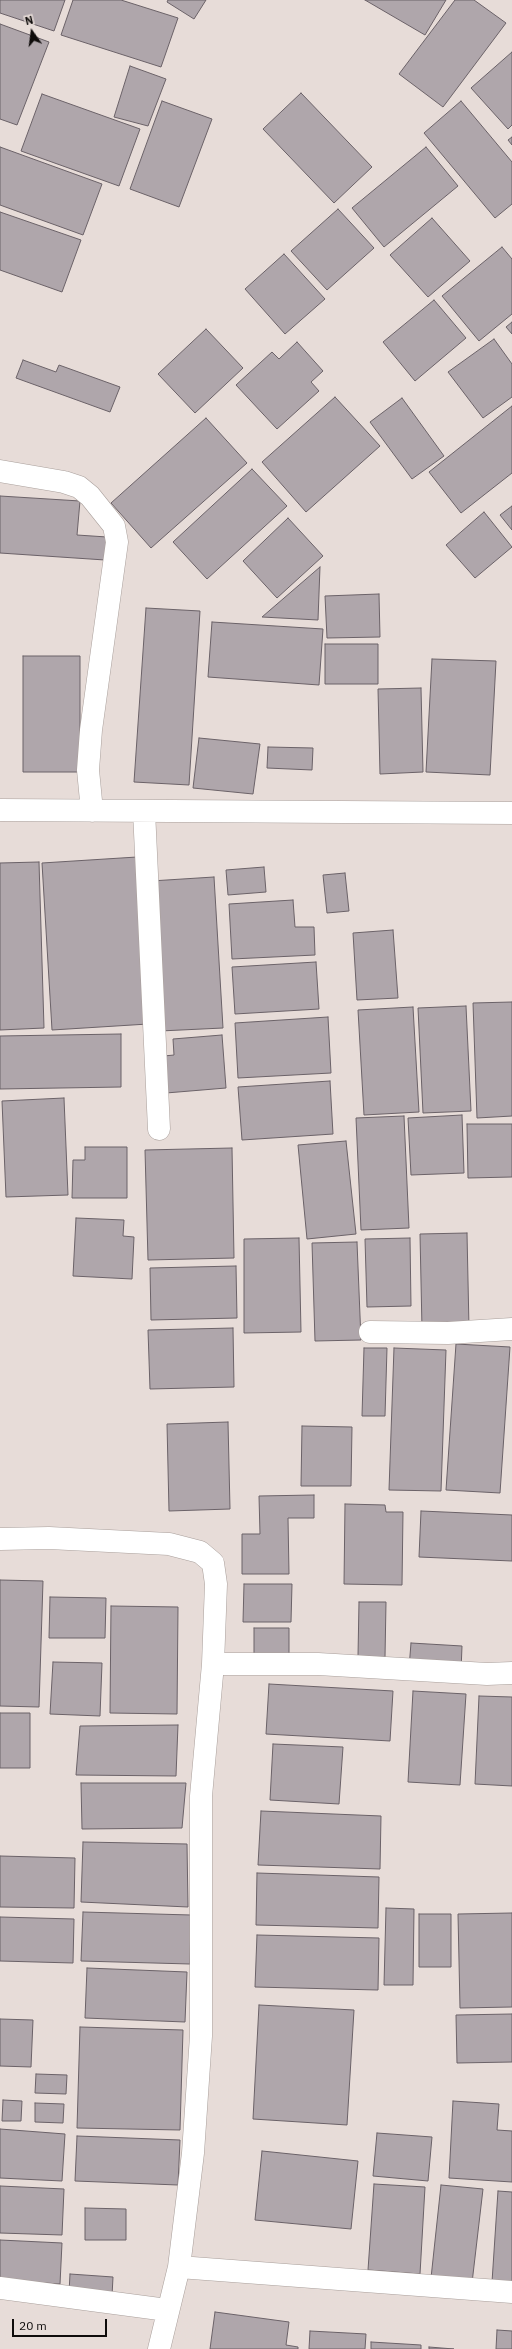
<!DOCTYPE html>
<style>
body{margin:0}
#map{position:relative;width:512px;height:2349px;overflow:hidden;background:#e7dcd8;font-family:"IBM Plex Sans",sans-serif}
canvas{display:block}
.north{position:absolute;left:12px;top:12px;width:40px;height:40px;-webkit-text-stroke:3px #e7dcd8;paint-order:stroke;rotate:346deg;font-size:11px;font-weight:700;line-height:16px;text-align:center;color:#0f0c0b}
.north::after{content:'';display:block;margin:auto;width:14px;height:18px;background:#0f0c0b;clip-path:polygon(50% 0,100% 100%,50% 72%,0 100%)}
.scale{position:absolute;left:12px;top:2319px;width:95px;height:18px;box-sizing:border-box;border:2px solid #0f0c0b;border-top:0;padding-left:5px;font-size:12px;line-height:14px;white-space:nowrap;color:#0f0c0b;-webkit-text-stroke:3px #e7dcd8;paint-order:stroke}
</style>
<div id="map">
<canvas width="512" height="2349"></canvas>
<div class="north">N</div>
<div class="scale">20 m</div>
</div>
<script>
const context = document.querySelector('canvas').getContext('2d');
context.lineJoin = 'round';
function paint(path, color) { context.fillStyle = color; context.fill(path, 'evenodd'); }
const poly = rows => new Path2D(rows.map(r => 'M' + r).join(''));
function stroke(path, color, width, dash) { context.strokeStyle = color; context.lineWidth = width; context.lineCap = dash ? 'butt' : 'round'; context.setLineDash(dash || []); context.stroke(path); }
const building = poly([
 [0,0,65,0,54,31,0,13,0,0],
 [73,0,121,0,178,18,161,67,61,35,73,0],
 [168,0,206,0,194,19,167,2,168,0],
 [365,0,446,0,425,35,365,0],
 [455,0,474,0,506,23,443,107,399,74,455,0],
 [0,24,49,42,17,125,0,119,0,24],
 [512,52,512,125,508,129,471,88,512,52],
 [130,66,166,79,148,126,114,117,130,66],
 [301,93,372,167,334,203,263,129,301,93],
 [42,94,140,129,119,186,21,151,42,94],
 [162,101,212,119,179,207,130,189,162,101],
 [461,101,512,162,512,204,495,218,424,133,461,101],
 [512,137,512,145,508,140,512,137],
 [0,147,102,184,83,235,0,205,0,147],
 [426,147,458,186,384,247,352,208,426,147],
 [338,209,374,248,327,290,291,251,338,209],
 [0,212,81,240,62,292,0,270,0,212],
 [432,218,470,261,428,297,390,255,432,218],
 [502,247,512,259,512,314,479,341,442,296,502,247],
 [284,254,325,299,285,334,245,289,284,254],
 [434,300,466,338,415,381,383,342,434,300],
 [512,322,512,334,506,327,512,322],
 [206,329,243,368,195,413,158,374,206,329],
 [494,339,512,364,512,397,483,418,448,372,494,339],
 [297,342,323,371,311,382,319,391,277,429,236,385,272,352,279,359,297,342],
 [23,360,56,372,59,365,120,387,110,412,16,378,23,360],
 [335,397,380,446,306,512,262,462,335,397],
 [402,398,444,456,412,479,370,422,402,398],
 [512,406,512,473,461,513,429,472,512,406],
 [206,418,247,463,151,548,111,503,206,418],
 [252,469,287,506,207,579,173,542,252,469],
 [0,496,80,501,77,535,107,537,105,560,0,553,0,496],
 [512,506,512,530,500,515,512,506],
 [484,512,512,547,475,578,446,545,484,512],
 [288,518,323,556,277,598,243,561,288,518],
 [320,567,318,620,262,617,320,567],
 [379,594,380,637,327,638,325,596,379,594],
 [146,608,200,611,189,785,134,782,146,608],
 [212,622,323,629,319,685,208,677,212,622],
 [325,644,378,644,378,684,325,684,325,644],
 [23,656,80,656,80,772,23,772,23,656],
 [432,659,496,661,490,775,426,772,432,659],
 [421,688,423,772,380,774,378,689,421,688],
 [199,738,260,744,253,794,193,788,199,738],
 [268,747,313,748,312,770,267,768,268,747],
 [137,857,148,1024,52,1030,42,863,137,857],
 [39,862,44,1028,0,1030,0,863,39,862],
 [264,867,266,892,228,895,226,870,264,867],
 [345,873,349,911,327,913,323,875,345,873],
 [214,877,223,1028,160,1031,151,881,214,877],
 [293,900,295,927,314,927,315,955,232,959,229,904,293,900],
 [393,930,398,998,357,1000,353,933,393,930],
 [316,962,319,1009,235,1014,232,967,316,962],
 [512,1002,512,1116,477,1118,473,1003,512,1002],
 [466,1006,471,1111,423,1113,418,1008,466,1006],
 [413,1007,419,1112,364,1115,358,1010,413,1007],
 [328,1017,331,1073,238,1078,235,1023,328,1017],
 [121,1034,121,1087,0,1089,0,1036,121,1034],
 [222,1035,226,1088,166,1093,164,1056,174,1055,173,1039,222,1035],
 [330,1081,333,1134,242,1140,238,1087,330,1081],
 [64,1098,68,1195,6,1197,2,1101,64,1098],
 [462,1115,464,1173,411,1175,408,1118,462,1115],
 [404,1116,409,1228,361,1230,356,1118,404,1116],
 [467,1124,512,1124,512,1177,468,1178,467,1124],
 [346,1141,356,1234,307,1239,298,1145,346,1141],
 [85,1147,127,1147,127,1198,72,1198,73,1160,85,1160,85,1147],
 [232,1148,234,1258,148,1260,145,1150,232,1148],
 [76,1218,124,1220,123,1236,134,1237,132,1279,73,1276,76,1218],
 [467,1233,469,1328,422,1329,420,1234,467,1233],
 [299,1238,301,1332,244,1333,244,1239,299,1238],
 [410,1238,411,1306,367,1307,365,1239,410,1238],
 [357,1242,361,1340,315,1341,312,1243,357,1242],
 [236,1266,237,1318,151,1320,150,1268,236,1266],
 [233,1328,234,1387,150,1389,148,1330,233,1328],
 [456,1344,510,1347,500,1493,446,1490,456,1344],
 [364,1348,387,1348,385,1416,362,1416,364,1348],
 [394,1348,446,1350,441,1491,389,1490,394,1348],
 [228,1422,230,1509,169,1511,167,1424,228,1422],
 [302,1426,352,1427,351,1486,301,1486,302,1426],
 [314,1495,314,1518,288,1518,289,1574,242,1574,242,1534,260,1534,259,1496,314,1495],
 [345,1504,385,1505,386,1512,403,1512,402,1585,344,1584,345,1504],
 [421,1511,512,1515,512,1561,419,1557,421,1511],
 [0,1580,43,1581,39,1707,0,1706,0,1580],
 [244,1584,292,1584,291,1622,243,1622,244,1584],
 [50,1597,106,1598,105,1638,49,1638,50,1597],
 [359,1602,386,1602,385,1657,358,1656,359,1602],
 [111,1606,178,1607,177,1714,110,1713,111,1606],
 [254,1628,289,1628,289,1661,254,1661,254,1628],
 [411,1643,462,1646,461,1671,409,1668,411,1643],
 [53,1662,102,1663,100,1716,50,1714,53,1662],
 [269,1684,393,1691,390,1741,266,1734,269,1684],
 [413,1691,466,1694,460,1785,408,1782,413,1691],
 [479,1696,512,1697,512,1786,475,1784,479,1696],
 [0,1713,30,1713,30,1768,0,1768,0,1713],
 [178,1725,176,1776,76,1775,80,1726,178,1725],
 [273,1744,343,1747,339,1804,270,1800,273,1744],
 [81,1783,186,1783,182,1828,82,1829,81,1783],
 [261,1811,381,1816,380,1869,258,1865,261,1811],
 [83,1842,187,1844,188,1907,81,1902,83,1842],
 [0,1856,75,1858,74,1908,0,1907,0,1856],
 [257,1873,379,1877,378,1928,256,1925,257,1873],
 [386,1908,414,1909,413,1985,384,1985,386,1908],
 [83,1912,191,1915,190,1964,81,1961,83,1912],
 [512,1913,512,2007,460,2008,458,1914,512,1913],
 [419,1914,451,1914,451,1967,419,1967,419,1914],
 [0,1917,74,1919,73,1963,0,1961,0,1917],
 [257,1935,379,1938,378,1990,255,1987,257,1935],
 [87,1968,187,1972,185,2022,85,2018,87,1968],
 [259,2005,354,2010,347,2125,253,2119,259,2005],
 [512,2014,512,2062,457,2063,456,2015,512,2014],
 [0,2019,33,2020,31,2067,0,2066,0,2019],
 [80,2027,183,2030,180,2130,77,2128,80,2027],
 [36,2074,67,2075,66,2094,35,2093,36,2074],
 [3,2100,22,2101,21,2121,2,2121,3,2100],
 [453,2101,499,2104,497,2130,512,2131,512,2182,449,2178,453,2101],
 [35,2103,64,2104,63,2123,35,2122,35,2103],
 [0,2129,65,2134,62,2181,0,2178,0,2129],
 [377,2133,432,2137,428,2181,373,2176,377,2133],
 [77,2136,180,2140,178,2185,75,2181,77,2136],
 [262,2151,358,2161,351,2229,255,2220,262,2151],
 [374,2184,425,2187,420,2274,368,2270,374,2184],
 [441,2185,483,2189,472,2283,431,2278,441,2185],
 [0,2186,64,2189,62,2235,0,2233,0,2186],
 [498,2191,512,2192,512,2284,492,2282,498,2191],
 [85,2208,126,2209,126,2240,85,2240,85,2208],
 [0,2240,62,2243,60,2284,0,2280,0,2240],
 [70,2274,113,2277,112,2296,69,2293,70,2274],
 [215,2312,289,2322,286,2345,298,2347,298,2349,210,2349,215,2312],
 [497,2330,512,2331,512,2349,496,2349,497,2330],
 [310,2331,366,2334,365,2349,309,2349,310,2331],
 [371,2342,421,2345,421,2349,371,2349,371,2342],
 [429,2347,454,2349,429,2349,429,2347]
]);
paint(building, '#afa6ab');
stroke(building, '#6b6268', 1);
const minor = poly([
 [0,471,64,482,79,487,90,496,114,526,117,542,91,730,88,770,92,811],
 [0,810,512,813],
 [144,811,159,1129],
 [370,1332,448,1333,512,1329],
 [0,1539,49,1538,169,1544,200,1552,213,1563,216,1584,213,1664,201,1796,201,2036,193,2153,179,2267,159,2349],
 [213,1664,318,1664,487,1674,512,1673],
 [179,2267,512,2292],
 [0,2288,167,2310]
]);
stroke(minor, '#a99f9b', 23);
stroke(minor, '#fff', 22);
</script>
